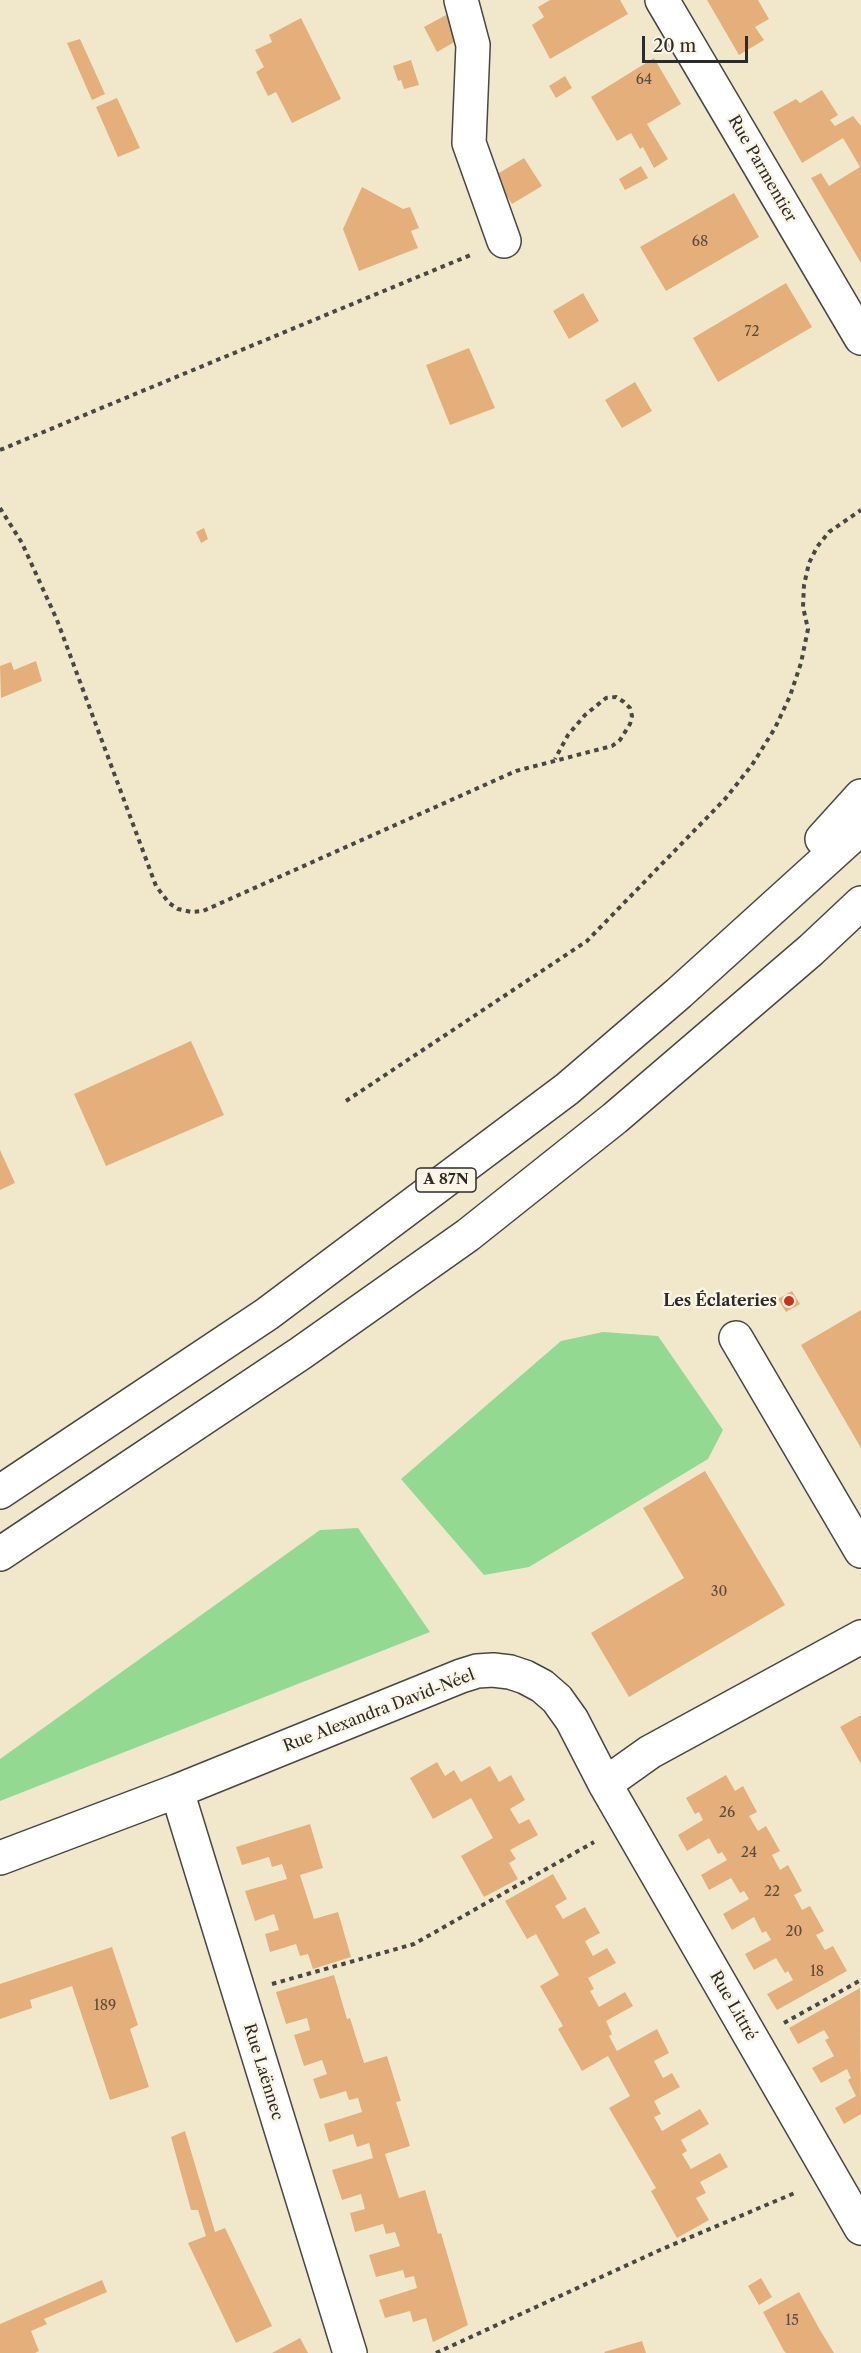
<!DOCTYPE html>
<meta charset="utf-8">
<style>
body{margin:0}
#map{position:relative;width:861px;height:2353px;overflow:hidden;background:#f1e8cc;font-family:"Libre Caslon Text",serif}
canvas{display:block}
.scale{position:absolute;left:642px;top:36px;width:106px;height:27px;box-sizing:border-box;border:3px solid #2b2b2b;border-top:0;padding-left:8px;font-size:18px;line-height:21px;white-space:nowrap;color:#2b2b2b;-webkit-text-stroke:4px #fcf5e5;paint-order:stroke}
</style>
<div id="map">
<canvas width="861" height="2353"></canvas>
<div class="scale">20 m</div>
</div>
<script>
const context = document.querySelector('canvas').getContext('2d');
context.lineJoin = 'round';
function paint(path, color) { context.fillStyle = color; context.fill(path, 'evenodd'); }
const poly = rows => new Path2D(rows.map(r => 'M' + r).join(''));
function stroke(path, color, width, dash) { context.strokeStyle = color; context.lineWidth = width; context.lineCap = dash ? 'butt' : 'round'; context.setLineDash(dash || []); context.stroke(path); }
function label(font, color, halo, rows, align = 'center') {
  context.font = font + ' "Libre Caslon Text",serif'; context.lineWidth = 5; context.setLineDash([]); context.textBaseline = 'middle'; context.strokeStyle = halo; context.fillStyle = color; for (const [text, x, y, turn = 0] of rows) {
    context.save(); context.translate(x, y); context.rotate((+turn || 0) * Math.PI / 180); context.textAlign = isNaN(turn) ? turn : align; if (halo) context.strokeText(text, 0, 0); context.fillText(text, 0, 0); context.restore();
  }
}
paint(poly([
 [603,1332,658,1336,723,1430,708,1459,529,1567,484,1575,401,1479,561,1341],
 [358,1528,430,1632,0,1801,0,1759,320,1530]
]), '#93d992');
paint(poly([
 [550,0,620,0,628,14,550,59,532,25,544,17,538,7],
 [707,0,758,0,769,19,755,27,764,40,739,55],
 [446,15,458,40,437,52,424,27],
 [301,18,341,99,292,123,276,92,268,96,256,72,264,67,255,50,272,42,269,35],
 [80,39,105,94,92,100,67,43],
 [654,58,681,104,647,124,668,159,654,168,643,147,640,149,631,133,617,141,591,97],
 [411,60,419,85,404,89,401,80,398,81,393,66],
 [565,76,572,88,556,98,549,86],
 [822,90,838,115,830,120,835,126,853,116,861,126,861,263,811,178,821,173,829,186,860,167,843,138,802,163,773,112,796,99,800,103],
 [117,98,140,148,118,157,96,107],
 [524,158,542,186,512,204,494,176],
 [641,166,648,178,625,190,619,179],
 [362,187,403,209,410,207,419,228,411,231,418,248,359,271,343,229],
 [734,193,759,237,666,291,640,247],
 [786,283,812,327,718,382,693,338],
 [583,293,599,321,569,339,553,311],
 [469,348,495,408,450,425,426,365],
 [635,382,652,411,622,428,605,400],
 [204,528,208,539,201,543,196,532],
 [36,661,42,681,1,698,0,666,11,662,14,670],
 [191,1041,224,1115,106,1166,74,1094],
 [0,1150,15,1183,0,1190],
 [792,1291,800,1304,786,1312,778,1299],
 [861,1310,861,1448,801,1345],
 [705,1471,785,1605,629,1697,591,1633,684,1578,643,1508],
 [861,1715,861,1764,840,1727],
 [437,1762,445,1776,454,1770,461,1782,490,1766,499,1782,511,1775,525,1800,510,1809,519,1824,529,1819,538,1835,510,1850,516,1859,509,1863,518,1879,484,1897,461,1856,493,1838,471,1798,433,1819,410,1778],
 [726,1775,735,1791,743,1786,757,1812,749,1816,758,1831,766,1826,780,1851,772,1855,780,1870,788,1865,802,1891,794,1895,802,1910,810,1906,824,1931,816,1935,825,1950,833,1946,847,1971,777,2010,767,1994,793,1980,788,1971,785,1973,776,1958,754,1970,745,1954,771,1940,766,1931,762,1933,754,1917,732,1930,723,1914,749,1899,744,1891,740,1893,731,1878,709,1890,701,1875,727,1860,722,1852,718,1854,709,1838,687,1851,678,1835,703,1820,699,1812,695,1814,686,1798],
 [310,1824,323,1868,300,1875,314,1919,338,1912,351,1957,313,1969,308,1954,300,1956,296,1944,270,1952,265,1934,279,1930,274,1914,255,1921,245,1891,287,1879,282,1864,272,1867,269,1857,242,1865,236,1847],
 [553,1874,567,1899,555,1906,563,1919,585,1907,600,1933,585,1941,593,1956,607,1948,616,1963,588,1978,594,1989,590,1991,599,2007,625,1992,633,2006,606,2021,612,2034,609,2036,617,2051,657,2029,669,2053,654,2061,663,2078,672,2073,680,2087,654,2101,661,2114,654,2117,662,2131,700,2109,709,2124,681,2140,687,2151,682,2154,691,2169,720,2153,728,2167,700,2182,706,2193,696,2198,709,2220,677,2238,651,2191,656,2188,609,2108,630,2096,608,2056,582,2071,558,2029,563,2026,540,1986,559,1975,536,1934,527,1939,505,1901],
 [112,1947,138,2025,130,2029,149,2087,110,2100,72,1986,30,2000,32,2008,0,2019,0,1984],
 [334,1975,347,2019,350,2018,364,2063,387,2056,401,2101,396,2102,410,2146,385,2154,399,2198,425,2190,438,2234,441,2233,468,2325,433,2342,426,2318,413,2322,410,2311,385,2318,379,2300,417,2288,414,2276,405,2278,403,2270,376,2277,369,2255,400,2246,395,2232,386,2234,383,2224,355,2232,350,2213,365,2209,361,2194,342,2200,332,2170,373,2158,369,2143,357,2147,353,2134,329,2142,324,2124,362,2112,358,2098,349,2100,346,2091,320,2099,313,2079,327,2074,322,2060,304,2066,294,2035,310,2030,307,2018,286,2024,276,1992],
 [860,1988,861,2114,844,2124,835,2108,856,2096,848,2080,851,2078,847,2069,821,2083,812,2068,834,2056,825,2040,829,2038,824,2030,798,2044,789,2028],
 [185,2131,215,2232,225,2228,272,2326,236,2343,188,2243,206,2236,198,2210,191,2210,171,2137],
 [761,2278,772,2297,759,2305,748,2286],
 [102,2280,107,2292,44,2319,47,2324,31,2331,39,2351,35,2353,0,2353,0,2324],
 [799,2292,820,2330,834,2353,786,2353,784,2351,763,2312],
 [300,2338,308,2353,272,2353],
 [642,2341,646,2353,605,2353,604,2352]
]), '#e5af7b');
const street = poly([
 [461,0,473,45,469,143,504,241],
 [736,1338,861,1551],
 [605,1784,650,1752,861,1637],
 [177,1791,350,2353],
 [0,1858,177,1791,461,1676,477,1671,493,1670,510,1672,525,1677,542,1686,557,1699,572,1720,605,1784,861,2228]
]);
const secondary = poly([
 [662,0,861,338]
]);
const highway = poly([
 [822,839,861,796],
 [0,1492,267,1314,567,1089,679,993,861,828],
 [0,1554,301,1353,468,1235,615,1118,811,950,861,903]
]);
stroke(street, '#494743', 36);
stroke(secondary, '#494743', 36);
stroke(highway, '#494743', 36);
stroke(poly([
 [0,450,473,254],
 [0,508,22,543,57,620,156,886,169,903,178,909,191,912,203,911,516,771,612,746,620,740,630,724,632,716,630,708,624,702,616,697,606,698,585,715,568,735,555,759],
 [346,1101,587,941,725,799,752,765,775,728,790,696,801,663,808,629,803,607,804,585,809,563,817,547,829,532,861,510],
 [272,1984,414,1944,594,1842],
 [784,2023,861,1980],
 [436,2353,660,2250,797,2192]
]), '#494743', 4, [4.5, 4.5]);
stroke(street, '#fff', 33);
stroke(secondary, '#fff', 33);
stroke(highway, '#fff', 33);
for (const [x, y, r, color] of [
 [789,1301,6,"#c8321e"]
]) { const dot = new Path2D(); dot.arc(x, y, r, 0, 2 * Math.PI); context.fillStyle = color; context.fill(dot); stroke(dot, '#fcf5e5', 2); }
label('14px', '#5a4c3f', null, [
 ["64",644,80],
 ["68",700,242],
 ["72",752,332],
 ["30",719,1592],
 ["26",727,1813],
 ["24",749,1853],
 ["22",772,1892],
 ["20",794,1932],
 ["18",817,1972],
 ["189",105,2006],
 ["15",792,2321]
]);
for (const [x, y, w] of [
 [446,1180,60]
]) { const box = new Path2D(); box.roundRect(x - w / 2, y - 12, w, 24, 4.5); context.fillStyle = '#fcf5e5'; context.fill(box); stroke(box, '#2b2b2b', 1.5); }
label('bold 15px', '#2b2b2b', null, [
 ["A 87N",446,1180]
]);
label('16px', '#2b2b2b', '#fcf5e5', [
 ["Rue Parmentier",762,169,60],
 ["Rue Alexandra David-Néel",379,1711,-21],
 ["Rue Littré",733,2006,60],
 ["Rue Laënnec",263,2072,73]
]);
label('bold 16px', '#2b2b2b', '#fcf5e5', [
 ["Les Éclateries",777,1301]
], 'right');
</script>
